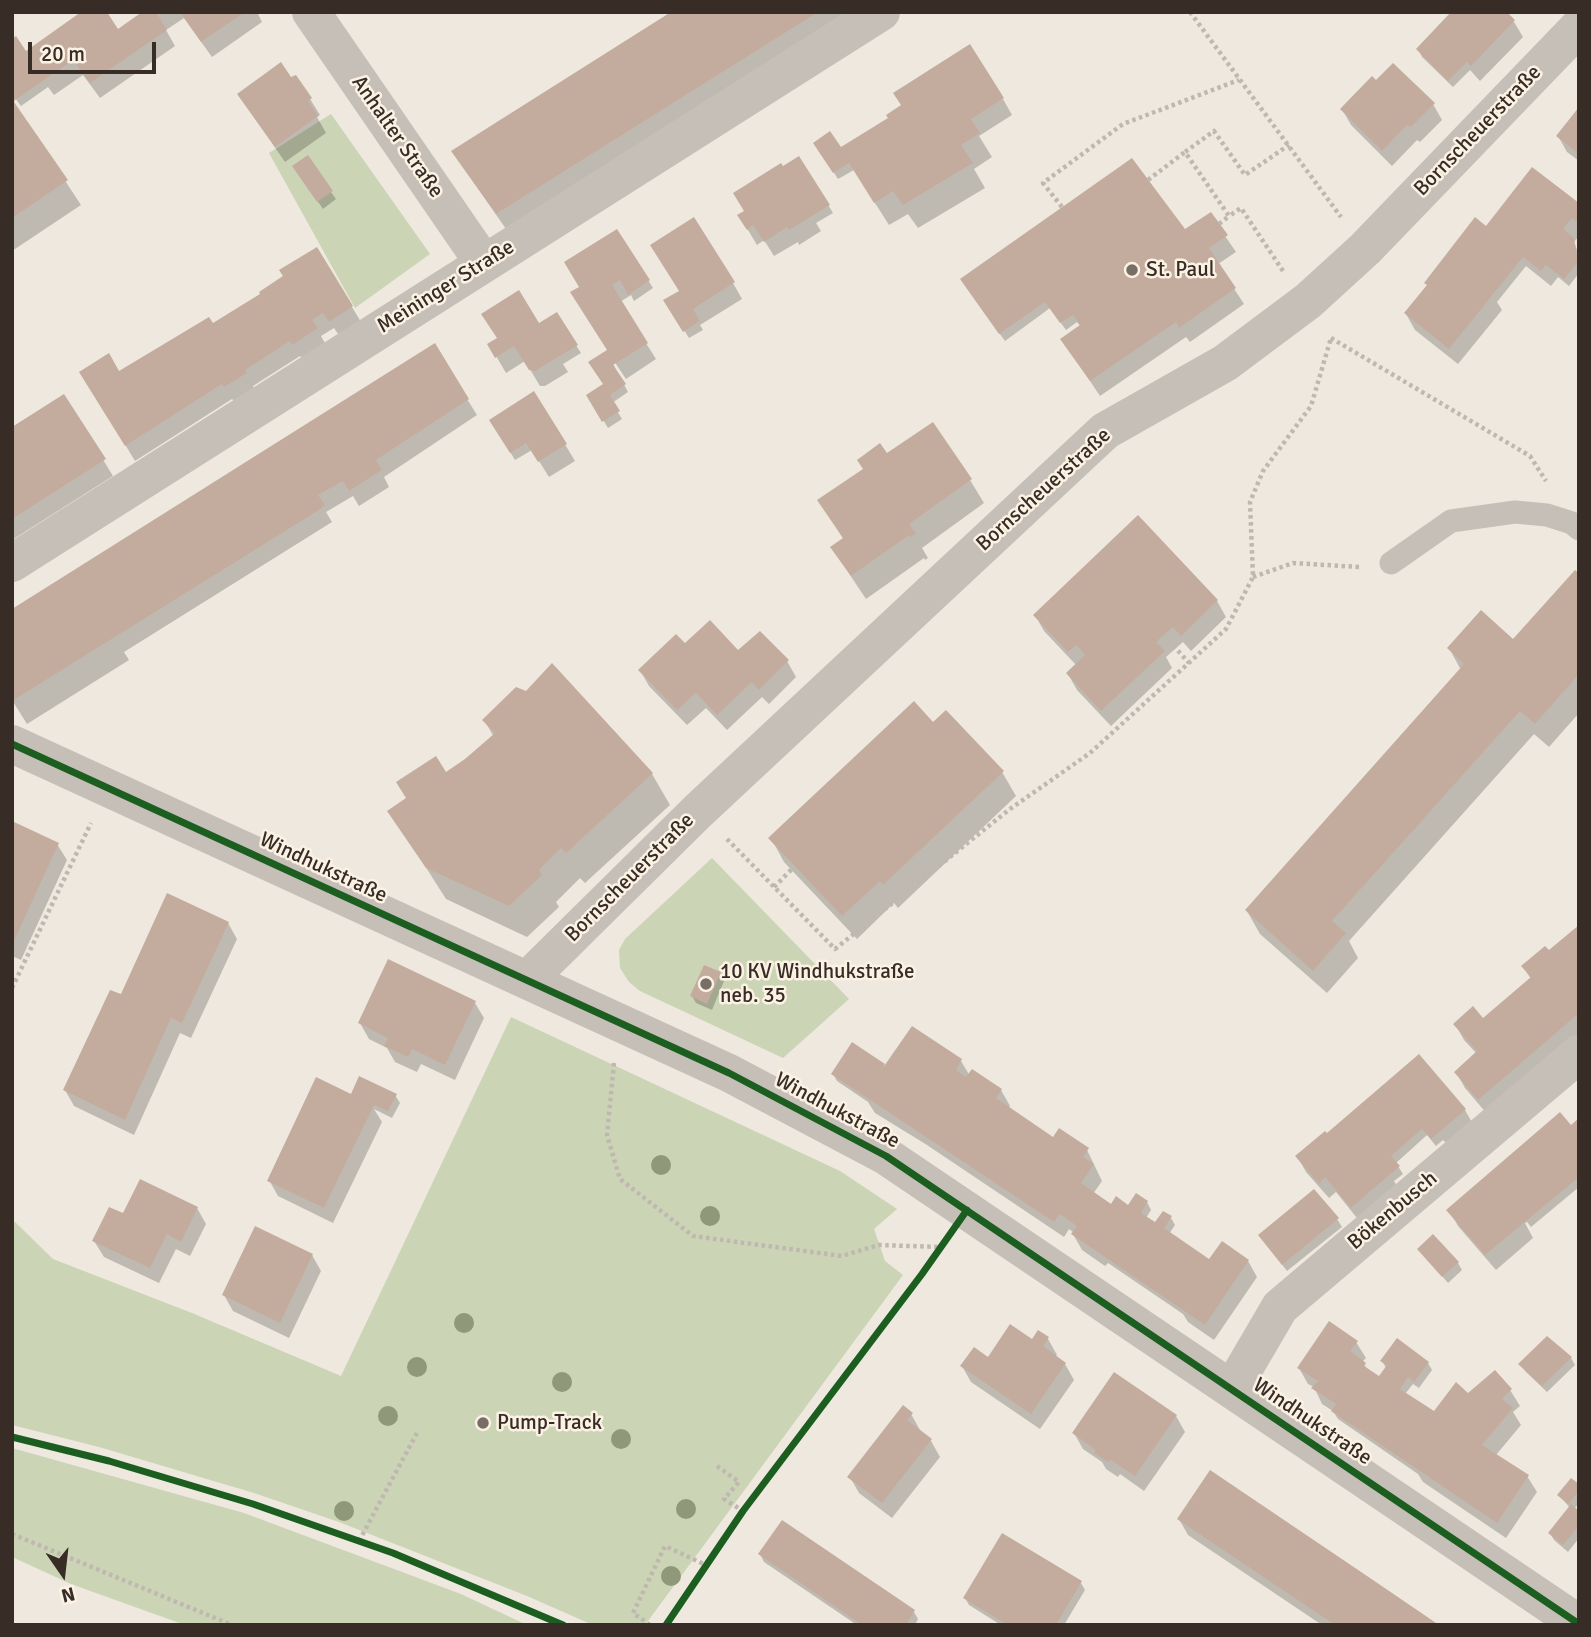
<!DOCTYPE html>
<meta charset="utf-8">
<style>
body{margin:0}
#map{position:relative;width:1591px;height:1637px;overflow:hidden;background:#eee8de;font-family:Signika,sans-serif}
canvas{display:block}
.frame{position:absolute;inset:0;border:14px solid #372c26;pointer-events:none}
.north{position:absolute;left:28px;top:1539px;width:70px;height:70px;-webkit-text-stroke:5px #fbf2e4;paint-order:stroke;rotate:166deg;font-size:19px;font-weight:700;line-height:28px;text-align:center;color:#372c26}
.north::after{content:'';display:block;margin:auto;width:24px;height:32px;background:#372c26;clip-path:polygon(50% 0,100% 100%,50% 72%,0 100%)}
.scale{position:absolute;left:28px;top:42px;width:128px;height:32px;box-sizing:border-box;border:4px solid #372c26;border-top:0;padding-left:9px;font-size:21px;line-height:24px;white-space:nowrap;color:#372c26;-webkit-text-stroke:5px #fbf2e4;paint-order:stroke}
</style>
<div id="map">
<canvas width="1591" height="1637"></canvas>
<div class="frame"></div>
<div class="north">N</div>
<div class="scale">20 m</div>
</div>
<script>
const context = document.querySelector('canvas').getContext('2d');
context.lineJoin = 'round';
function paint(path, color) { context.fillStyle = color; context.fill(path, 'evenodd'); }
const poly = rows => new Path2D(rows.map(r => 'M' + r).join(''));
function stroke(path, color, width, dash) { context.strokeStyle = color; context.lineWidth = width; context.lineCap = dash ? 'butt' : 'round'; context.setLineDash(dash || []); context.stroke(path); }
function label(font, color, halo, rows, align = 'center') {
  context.font = font + ' Signika,sans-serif'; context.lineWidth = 5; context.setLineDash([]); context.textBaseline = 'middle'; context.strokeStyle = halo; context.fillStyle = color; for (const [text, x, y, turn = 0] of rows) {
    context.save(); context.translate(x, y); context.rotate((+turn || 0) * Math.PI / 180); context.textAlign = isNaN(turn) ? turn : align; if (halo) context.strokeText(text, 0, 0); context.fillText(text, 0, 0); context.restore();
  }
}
paint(poly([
 [331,114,430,254,355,308,269,153],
 [712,858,849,999,783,1058,640,991,629,982,620,968,619,950,625,939],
 [511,1017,840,1171,897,1209,874,1229,885,1261,903,1275,645,1625,593,1625,527,1596,339,1522,254,1493,99,1447,12,1425,12,1219,53,1259,192,1313,341,1376],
 [12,1448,244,1513,461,1594,527,1625,185,1625,71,1584,12,1557]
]), '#ccd4b6');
paint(poly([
 [145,12,257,12,262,22,212,57,184,18,166,30,175,46,100,98,83,75,54,95,48,87,21,106,12,94,26,53,118,31],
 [674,12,850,12,506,229,463,167],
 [1504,12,1514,22,1523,37,1480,81,1470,70,1453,87,1422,57,1418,49],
 [310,99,320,115,317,117,326,133,285,162,249,110],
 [1003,99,1012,115,979,136,992,157,974,169,985,188,918,228,908,214,889,225,854,170,838,179,815,143,839,150],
 [12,100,81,205,12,251],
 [1433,104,1442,120,1420,142,1417,140,1392,166,1351,125,1342,109],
 [1579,110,1579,161,1567,152,1558,136],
 [799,158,833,213,816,223,821,231,799,245,798,242,774,256,764,240,757,245,739,215,788,178],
 [299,174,331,192,336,199,323,209],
 [1579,205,1579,236,1574,242,1579,255,1579,273,1569,286,1558,277,1551,286,1526,266,1497,302,1502,310,1458,364,1415,330,1406,314,1486,229],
 [1210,214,1236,252,1218,264,1244,304,1190,342,1186,337,1100,396,1062,339,1081,327,1077,322,1066,330,1050,308,1005,341,966,287,1184,232],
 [617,231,653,288,634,301,631,295,620,302,656,359,626,379,614,361,612,362,628,392,612,403,622,419,608,428,588,395,605,385,608,351,581,288],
 [285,277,352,307,361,322,340,337,334,328,321,336,326,345,302,359,300,356,253,386,255,390,235,402,232,399,135,461,91,388,213,325,262,295],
 [733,283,742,299,700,325,703,330,689,338,666,301],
 [556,314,581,353,563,364,568,372,545,386,540,386,525,361,506,373,489,344,544,333],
 [434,346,477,415,384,477,389,487,359,506,353,496,326,512,332,522,124,652,129,660,27,724,12,700],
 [534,393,575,461,549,477,532,450,515,460,491,421],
 [64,396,113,476,12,540,12,429],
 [886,455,970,480,984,503,922,548,928,558,925,560,924,558,866,599,832,548,844,540,820,501],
 [1138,517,1217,601,1226,617,1191,651,1183,642,1166,657,1172,668,1111,726,1077,690,1068,674,1077,666,1044,631,1035,615],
 [1579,575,1579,713,1549,747,1534,734,1349,941,1358,958,1327,993,1260,934,1247,911,1461,670,1449,648,1513,641],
 [685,646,787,661,796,677,769,704,762,697,727,730,706,708,687,725,649,686,640,670],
 [552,665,652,774,670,805,585,883,580,878,556,902,559,907,527,937,446,899,390,811,446,774,494,737,484,720,527,693],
 [933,724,1002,772,1016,796,898,908,894,903,857,939,784,862,771,838],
 [12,823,57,844,67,860,21,960,12,956],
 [228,923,237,939,191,1038,180,1033,134,1135,74,1106,65,1090,122,996],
 [1579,927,1579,1036,1488,1115,1465,1088,1456,1072,1477,1054,1464,1040,1455,1024,1483,1021,1531,979,1523,967,1549,952],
 [720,974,724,981,712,1010,696,1003,692,996],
 [475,1003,484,1018,455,1080,421,1064,417,1072,395,1062,387,1048,369,1039,360,1023],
 [1419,1057,1465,1110,1474,1126,1450,1147,1443,1140,1436,1146,1427,1135,1396,1163,1403,1174,1394,1181,1399,1190,1361,1223,1336,1192,1329,1198,1306,1172,1297,1156,1327,1135],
 [961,1061,970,1076,1001,1090,1010,1106,1009,1108,1054,1139,1087,1150,1102,1181,1093,1194,1111,1206,1129,1207,1147,1202,1151,1210,1146,1218,1155,1225,1171,1218,1175,1225,1169,1234,1210,1262,1248,1261,1257,1277,1214,1340,1188,1322,1183,1314,1108,1263,1105,1266,1082,1250,1073,1234,1074,1233,1069,1229,1064,1237,927,1145,875,1113,868,1102,837,1081,833,1074,883,1065,885,1068],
 [395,1095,400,1103,392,1118,374,1109,382,1122,333,1223,278,1196,269,1180,355,1098],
 [1579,1121,1579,1187,1531,1227,1527,1222,1525,1223,1533,1238,1496,1270,1458,1226,1449,1210],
 [197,1208,206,1224,190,1256,176,1249,159,1283,104,1257,94,1241,124,1216],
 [1337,1219,1342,1227,1287,1271,1260,1236],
 [1419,1249,1458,1263,1462,1270,1448,1283],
 [312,1255,321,1271,289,1338,233,1311,224,1295],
 [1039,1332,1048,1339,1057,1355,1055,1357,1065,1364,1074,1380,1040,1429,971,1382,962,1366,1032,1341],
 [1356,1342,1366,1358,1362,1362,1369,1371,1380,1378,1386,1368,1382,1361,1428,1363,1432,1370,1419,1388,1413,1384,1405,1394,1434,1414,1468,1395,1510,1390,1520,1406,1513,1412,1521,1425,1496,1455,1527,1476,1537,1492,1506,1538,1423,1482,1418,1474,1338,1419,1333,1411,1322,1404,1314,1387,1308,1384,1299,1368],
 [1571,1358,1575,1365,1547,1392,1525,1371,1521,1364],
 [911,1414,920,1430,919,1432,931,1441,940,1457,892,1518,859,1493,850,1477],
 [1176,1416,1185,1432,1144,1491,1120,1474,1118,1477,1106,1469,1102,1462,1083,1449,1074,1433],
 [1579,1486,1579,1503,1574,1509,1579,1513,1579,1538,1568,1552,1554,1540,1550,1533,1570,1508,1559,1495],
 [1179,1519,1436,1625,1322,1625,1188,1535],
 [782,1522,914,1612,918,1619,915,1625,857,1625,764,1562,760,1554],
 [1081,1583,1085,1590,1064,1625,1001,1625,969,1605,965,1598]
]), '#0003');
paint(poly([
 [81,12,107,12,118,29,142,12,160,12,157,14,167,30,90,83,73,60,15,100,14,102,68,180,12,218,12,39,16,36,26,51],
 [180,12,245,12,201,42],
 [671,12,818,12,496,214,451,151],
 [1451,12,1507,12,1515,20,1471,66,1467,62,1448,81,1416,49],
 [970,44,1004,98,971,119,980,133,961,145,973,163,903,205,893,191,874,203,849,163,833,173,813,143,830,131,841,147,888,118,886,115,901,105,893,93],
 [281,62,291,77,296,75,312,98,308,101,318,116,275,147,237,94],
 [1393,63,1435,103,1411,127,1407,125,1382,151,1340,109,1372,76,1376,80],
 [1579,107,1579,154,1556,136],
 [308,155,333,191,317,202,292,166],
 [799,156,830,205,789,230,787,227,764,242,753,225,747,230,737,215,744,211,733,193,781,163,783,166],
 [1132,158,1185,229,1211,212,1228,235,1209,248,1236,288,1179,328,1176,322,1090,381,1060,339,1080,325,1073,315,1060,323,1045,302,999,334,960,279],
 [1532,167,1579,203,1579,223,1572,218,1563,229,1574,238,1578,262,1564,279,1546,265,1541,271,1523,257,1449,349,1404,313,1427,285,1424,283,1475,217,1486,226],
 [694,217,735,282,693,309,700,321,683,332,663,300,679,291,650,245],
 [617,229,650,280,628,295,620,280,612,285,648,343,613,365,626,384,610,395,620,411,602,422,586,395,603,384,588,362,607,350,570,292,579,287,564,262],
 [317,247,353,306,329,322,323,313,312,320,318,328,292,345,290,341,245,370,247,373,224,387,222,384,125,446,79,372,109,353,119,371,209,317,213,323,260,294,259,292,283,276,279,270],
 [519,290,539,323,557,312,578,345,535,371,529,370,514,346,495,358,487,344,497,338,481,314],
 [435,343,469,399,376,460,382,470,349,491,343,481,318,495,325,505,319,510,12,701,12,609],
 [534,391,567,444,538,462,526,443,510,453,489,420],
 [64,394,106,459,12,519,12,427],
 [933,422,972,479,909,524,916,534,910,537,909,535,851,576,830,547,843,538,817,500,863,469,857,460,880,443,887,453],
 [1138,515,1218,600,1181,636,1173,627,1156,642,1165,651,1101,711,1066,673,1085,655,1076,645,1068,652,1033,615],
 [1575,570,1579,573,1579,674,1535,724,1520,711,1332,921,1346,933,1313,971,1245,910,1464,664,1447,648,1481,610,1513,639],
 [710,620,738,650,760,631,789,660,759,690,752,682,717,715,696,693,677,710,638,670,676,634,685,643],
 [552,663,653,773,566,853,561,848,539,870,542,875,509,906,426,868,387,811,406,798,396,782,436,756,446,772,465,759,495,733,482,720,516,687,526,691],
 [914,701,933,722,946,710,1004,771,883,885,880,881,842,916,768,838],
 [12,821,59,843,12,945],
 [167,893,229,922,182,1023,171,1018,125,1120,63,1090,110,990,121,994],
 [1579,925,1579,1013,1478,1100,1454,1072,1477,1051,1453,1024,1473,1006,1483,1018,1531,977,1521,966,1545,946,1549,950],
 [388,959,476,1001,445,1065,412,1049,408,1057,384,1046,388,1038,358,1023],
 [704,965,721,972,707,1004,690,996],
 [912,1026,962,1059,956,1070,966,1077,972,1069,1002,1089,996,1098,1053,1137,1059,1128,1089,1148,1083,1157,1094,1164,1081,1183,1111,1204,1116,1196,1128,1205,1136,1193,1148,1201,1141,1213,1155,1222,1163,1211,1172,1216,1164,1228,1209,1259,1222,1241,1249,1260,1205,1325,1071,1234,1077,1226,1060,1214,1054,1222,831,1074,852,1042,885,1064,880,1072],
 [1419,1054,1466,1109,1431,1139,1422,1129,1391,1156,1400,1166,1351,1208,1325,1177,1319,1184,1295,1156,1325,1131,1327,1133],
 [359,1076,397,1094,388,1111,374,1105,324,1208,267,1181,316,1077,351,1094],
 [1560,1112,1571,1125,1579,1118,1579,1177,1485,1255,1446,1210],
 [140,1179,198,1207,181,1242,167,1234,150,1268,92,1241,109,1207,123,1213],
 [1314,1189,1339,1218,1282,1265,1258,1235],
 [255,1226,313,1254,280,1323,222,1295],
 [1433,1234,1459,1262,1442,1277,1417,1249],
 [1329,1321,1358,1341,1350,1351,1366,1363,1364,1366,1379,1376,1387,1365,1380,1361,1397,1338,1429,1362,1414,1382,1408,1377,1400,1389,1434,1411,1456,1382,1468,1393,1495,1370,1512,1389,1502,1399,1513,1408,1482,1445,1529,1475,1497,1523,1331,1411,1336,1404,1311,1388,1318,1381,1297,1368],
 [1010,1324,1032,1339,1038,1330,1049,1337,1043,1346,1066,1363,1031,1414,960,1366,974,1347,988,1357],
 [1547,1336,1572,1357,1542,1386,1518,1364],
 [1114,1372,1177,1415,1135,1476,1111,1460,1108,1462,1094,1453,1096,1450,1072,1433],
 [903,1405,913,1413,907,1420,932,1439,882,1503,847,1477],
 [1210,1470,1370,1578,1439,1625,1335,1625,1177,1519],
 [1571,1478,1579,1484,1579,1491,1568,1504,1557,1495],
 [1571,1504,1579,1511,1579,1526,1563,1545,1548,1533],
 [782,1520,915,1610,906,1625,862,1625,758,1554],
 [1002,1533,1082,1581,1056,1625,1008,1625,963,1598]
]), '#c3ac9e');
stroke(poly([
 [1190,12,1341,217],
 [1148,180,1185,152],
 [1062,207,1043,183,1123,124,1239,80],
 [1219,224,1229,216],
 [1283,271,1241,208,1229,216,1185,152,1214,131,1245,175,1289,145],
 [1331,338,1530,456,1546,481],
 [1253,577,1293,563,1359,567],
 [1164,635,1189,663],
 [727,839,835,949,1010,809,1090,753,1226,629,1253,577,1250,502,1263,471,1311,406,1331,338],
 [774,887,795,866],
 [12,988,91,823],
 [614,1063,607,1135,620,1179,693,1236,842,1256,879,1245,941,1247],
 [717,1466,739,1482,724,1499,743,1511],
 [12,1534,232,1625],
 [359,1541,418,1431],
 [650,1625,633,1613,665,1546,706,1565]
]), '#bfb8b0', 4.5, [3.5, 3.5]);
stroke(poly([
 [1391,563,1451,521,1515,512,1547,515,1572,523,1579,529]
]), '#c6bfb8', 23);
stroke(poly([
 [311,12,483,262],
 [12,563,881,12],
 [12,744,729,1073,886,1156,1579,1624],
 [527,980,698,811,1105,431,1225,363,1308,301,1365,249,1579,27],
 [1232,1389,1280,1307,1579,1054]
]), '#c6bfb8', 38);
stroke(poly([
 [12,744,729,1073,886,1156,1579,1624],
 [12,1437,109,1461,253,1504,393,1553,563,1625],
 [666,1625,743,1511,922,1274,967,1210]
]), '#1b5e20', 7);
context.fillStyle = '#8f9879';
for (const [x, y] of [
 [661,1165],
 [710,1216],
 [464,1323],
 [417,1367],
 [562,1382],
 [388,1416],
 [621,1439],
 [686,1509],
 [344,1511],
 [671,1576]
]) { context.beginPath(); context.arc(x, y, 10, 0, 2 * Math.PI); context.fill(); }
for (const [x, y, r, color] of [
 [1132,270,7,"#776e66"],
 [706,984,7,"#776e66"],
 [483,1423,7,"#776e66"]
]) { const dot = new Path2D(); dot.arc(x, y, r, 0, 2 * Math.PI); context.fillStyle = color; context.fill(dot); stroke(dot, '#fbf2e4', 2.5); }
label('21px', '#372c26', '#fbf2e4', [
 ["Bornscheuerstraße",1478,131,-46],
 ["Anhalter Straße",397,137,55],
 ["Meininger Straße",446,287,-32],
 ["Bornscheuerstraße",1044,490,-42],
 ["Windhukstraße",323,868,25],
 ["Bornscheuerstraße",630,878,-45],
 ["Windhukstraße",837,1111,28],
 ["Bökenbusch",1393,1211,-40],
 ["Windhukstraße",1312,1422,34]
]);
label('21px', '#372c26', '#fbf2e4', [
 ["St. Paul",1146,270],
 ["10 KV Windhukstraße",720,972],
 ["neb. 35",720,996],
 ["Pump-Track",497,1423]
], 'left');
</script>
